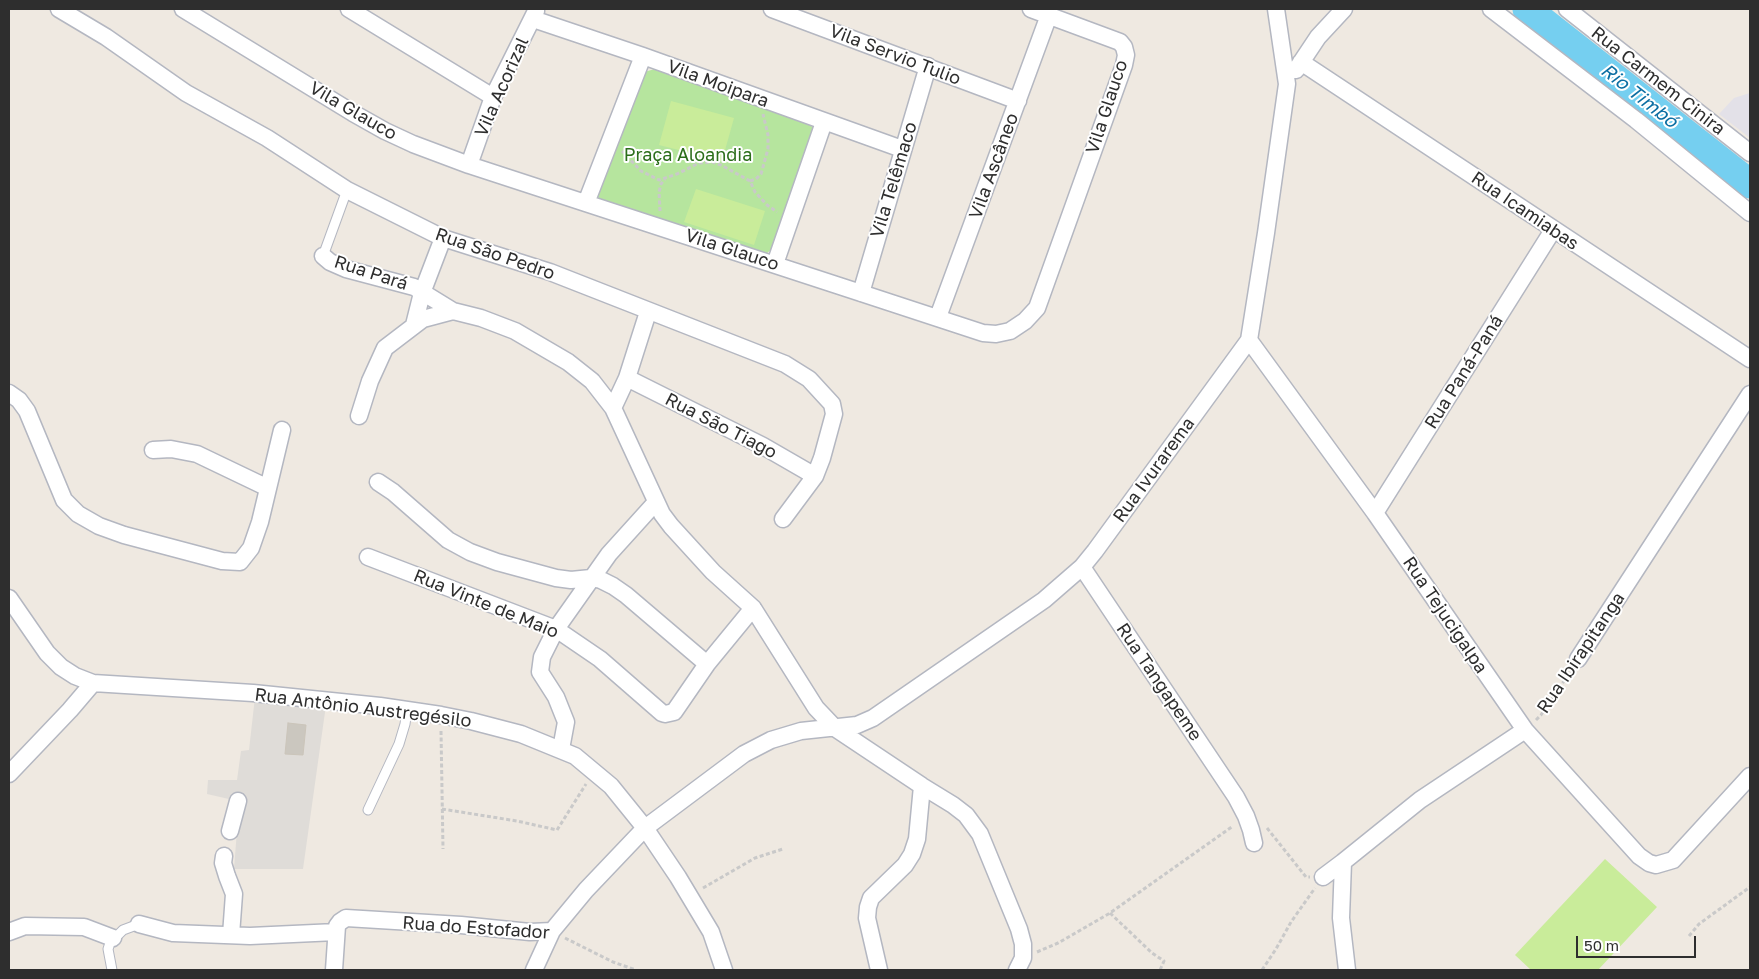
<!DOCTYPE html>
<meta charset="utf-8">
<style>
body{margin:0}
#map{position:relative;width:1759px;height:979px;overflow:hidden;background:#efe9e1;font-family:"Golos Text",sans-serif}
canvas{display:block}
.frame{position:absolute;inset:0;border:10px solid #2e2e2e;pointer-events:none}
.scale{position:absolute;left:1576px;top:936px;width:120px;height:22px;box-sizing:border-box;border:2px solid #2e2e2e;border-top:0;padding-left:6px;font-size:15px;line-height:18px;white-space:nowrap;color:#2e2e2e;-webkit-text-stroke:4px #fff;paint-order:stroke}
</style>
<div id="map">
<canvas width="1759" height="979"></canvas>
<div class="frame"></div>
<div class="scale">50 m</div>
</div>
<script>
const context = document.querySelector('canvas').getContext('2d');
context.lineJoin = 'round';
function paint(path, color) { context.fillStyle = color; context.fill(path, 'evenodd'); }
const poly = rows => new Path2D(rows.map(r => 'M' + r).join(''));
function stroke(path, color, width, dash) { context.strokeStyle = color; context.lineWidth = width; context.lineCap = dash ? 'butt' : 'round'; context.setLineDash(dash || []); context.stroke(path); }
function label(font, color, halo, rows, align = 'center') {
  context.font = font + ' "Golos Text",sans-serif'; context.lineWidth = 4; context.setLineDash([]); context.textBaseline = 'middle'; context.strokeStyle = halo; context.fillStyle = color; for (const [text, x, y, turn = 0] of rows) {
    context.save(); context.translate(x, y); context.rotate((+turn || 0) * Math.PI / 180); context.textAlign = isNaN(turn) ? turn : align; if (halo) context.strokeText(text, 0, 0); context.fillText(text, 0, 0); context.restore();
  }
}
paint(poly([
 [1750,93,1750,138,1719,114,1734,98]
]), '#e3e1e8');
paint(poly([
 [655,69,809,125,813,127,814,131,772,249,767,253,763,253,600,200,598,197,598,193,644,72]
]), '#b6e59e');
paint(poly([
 [671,101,734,118,722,161,659,145],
 [696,189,765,211,754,245,684,222],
 [1605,859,1657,907,1598,970,1531,970,1515,955]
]), '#c9ec9a');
paint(poly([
 [255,697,326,705,303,869,234,869,237,830,242,802,207,794,208,780,237,780,241,751,249,750]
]), '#dfdcd8');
stroke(poly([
 [1527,9,1750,184]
]), '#75cff0', 29);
const building = poly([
 [288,723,306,725,303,755,285,754,288,723]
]);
paint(building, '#cbc7bf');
stroke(building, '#cbc5ba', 1);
const lane = poly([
 [323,256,347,190],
 [368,810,399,744,405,724,407,710],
 [112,970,108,949,110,943,123,930,139,924]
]);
const street = poly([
 [59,9,106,37,186,93,267,138,347,190,443,238,550,272,785,364,809,379,832,404,834,414,822,458,815,476,783,519],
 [183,9,353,113,385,131,413,144,469,165,861,293,983,333,996,334,1010,331,1025,321,1037,308,1124,65,1126,55,1124,47,1120,42,1031,9],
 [349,9,493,97],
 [772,9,1018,101],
 [1491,9,1636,120,1750,213],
 [1567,9,1750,153],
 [533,19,643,56,902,149],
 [1301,62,1750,359],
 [1296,70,1318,37,1344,9],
 [469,165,493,97,536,11],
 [586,203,643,56],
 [323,256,330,262,346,269,414,287,453,311],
 [775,264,824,122],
 [861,293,928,66],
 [938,317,1049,15],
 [414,325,422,293,443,238],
 [1249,340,1375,513,1525,730,1639,856,1649,863,1656,865,1673,860,1750,776],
 [627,378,763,446,815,476],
 [9,393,19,400,27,411,64,500,78,514,99,526,124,535,222,561,240,562,251,548,260,522,282,430],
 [613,408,627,378,648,312],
 [359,416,370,381,385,348,423,319,453,311,481,318,515,331,568,362,592,381,613,408,662,514,671,526,713,572,753,608,816,708,835,728,922,786,953,805,966,815,980,834,1019,929,1023,944,1023,958,1017,970],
 [153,450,171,449,197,454,268,488],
 [378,482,393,492,448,540,470,552,497,562,556,578,571,580,591,578,601,580,613,586,626,595,707,664],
 [1375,513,1553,230],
 [368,557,556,629,600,659,662,713,665,714,674,712,707,664,753,608],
 [1082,567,1236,797,1246,816,1251,830,1254,843],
 [9,598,47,653,61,667,75,676,93,683,253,693,380,706,441,715,471,721,521,734,575,756,611,786,645,828,678,877,711,932,724,970],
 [1578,659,1750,394],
 [561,749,566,722,556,697,540,672,542,657,556,629,609,554,656,502],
 [9,774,70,710,93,683],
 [230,831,238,801],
 [224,856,223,863,227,876,234,894,231,935],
 [1323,877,1343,862],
 [139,924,173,933,250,936,336,932],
 [9,932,25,926,84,927,113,938],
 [334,970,337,926,340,922,346,918,461,925,530,932,552,931],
 [534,970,552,931,586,890,645,828,744,754,771,740,801,731,857,725,873,718,1044,600,1082,567,1095,551,1249,340,1266,233,1287,84,1276,9],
 [879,970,867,918,868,907,871,898,905,865,912,854,917,839,922,786],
 [1347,970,1341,918,1343,862,1420,800,1525,730]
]);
stroke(lane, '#b4b7c1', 11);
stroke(street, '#b4b7c1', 19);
stroke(poly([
 [622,151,641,171,659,180,677,174,699,163,712,162,721,165,750,181,755,192,767,205,777,212],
 [750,181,756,179,761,174,768,149,768,135,763,114],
 [660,211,659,192,661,184,665,179],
 [1536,720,1541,715,1570,672],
 [441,731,443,849],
 [442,809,517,821,557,830,586,784],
 [1267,828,1306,877,1310,877],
 [703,888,755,858,783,849],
 [1110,913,1152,953,1164,961,1160,970],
 [1689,936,1699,924,1750,887],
 [565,938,613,962,636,970],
 [1037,952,1058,943,1110,913,1233,826],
 [1262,970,1276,949,1291,922,1315,888]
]), '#c9c9c9', 3, [4, 2.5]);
stroke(lane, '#fff', 9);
stroke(street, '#fff', 16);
label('18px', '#2e2e2e', '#fff', [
 ["Vila Servio Tulio",895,55,21],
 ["Rua Carmem Cinira",1658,81,38],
 ["Vila Moipara",718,84,20],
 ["Vila Acorizal",502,87,-66],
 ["Vila Glauco",1107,107,-72],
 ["Vila Glauco",353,111,30],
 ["Vila Ascâneo",994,166,-70],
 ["Vila Telêmaco",894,180,-73],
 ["Rua Icamiabas",1525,211,34],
 ["Vila Glauco",732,250,18],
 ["Rua São Pedro",495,254,19],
 ["Rua Pará",371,273,18],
 ["Rua Paná-Paná",1464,372,-58],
 ["Rua São Tiago",721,426,27],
 ["Rua Ivurarema",1154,470,-54],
 ["Rua Vinte de Maio",486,604,22],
 ["Rua Tejucigalpa",1445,615,56],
 ["Rua Ibirapitanga",1581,653,-56],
 ["Rua Tangapeme",1159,682,56],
 ["Rua Antônio Austregésilo",363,708,7],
 ["Rua do Estofador",476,928,4]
]);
label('18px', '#2c6e1b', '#fff', [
 ["Praça Aloandia",688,155]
]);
label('italic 19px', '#0d6fa3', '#fff', [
 ["Rio Timbó",1639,96,38]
]);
</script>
